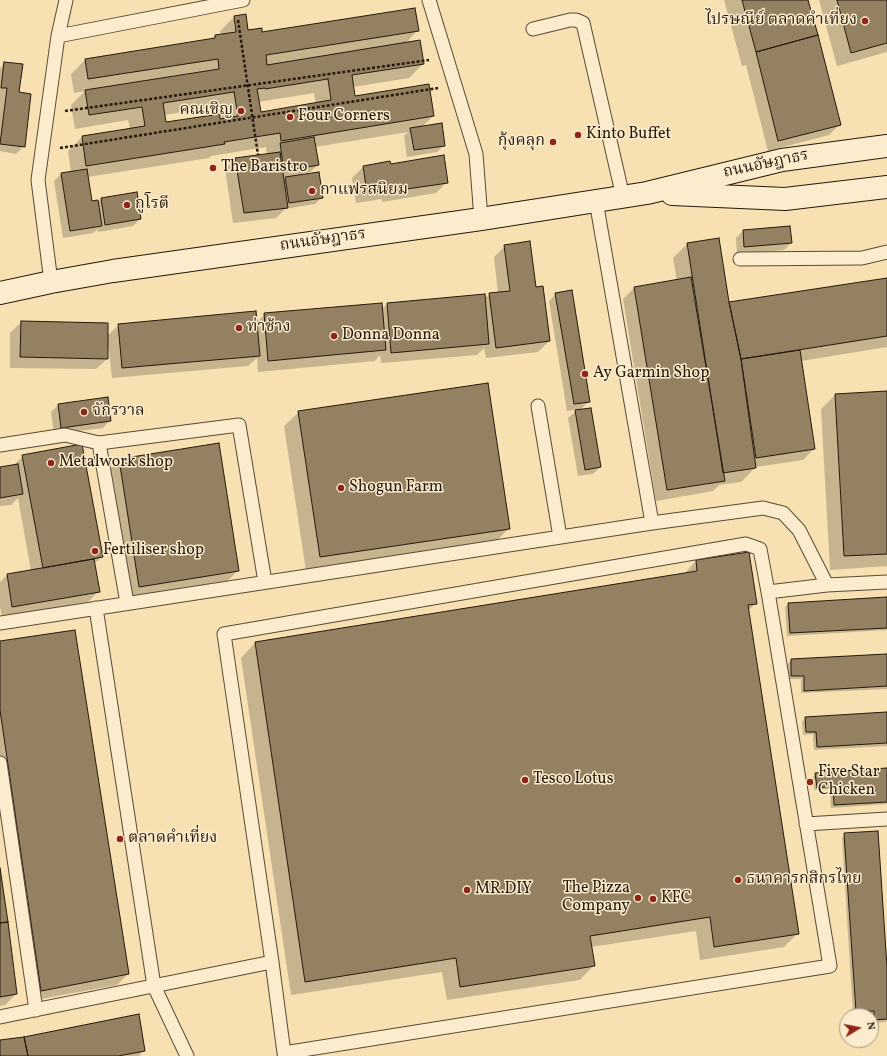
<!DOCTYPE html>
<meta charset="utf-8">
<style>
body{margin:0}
#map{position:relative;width:887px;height:1056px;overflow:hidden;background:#f7e1b2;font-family:Vollkorn,serif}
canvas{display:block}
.north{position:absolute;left:839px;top:1008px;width:40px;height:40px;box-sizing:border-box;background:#faeccd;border:1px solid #a59880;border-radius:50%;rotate:80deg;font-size:11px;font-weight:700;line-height:16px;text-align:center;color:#261a0c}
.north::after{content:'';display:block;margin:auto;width:14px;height:18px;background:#8f2418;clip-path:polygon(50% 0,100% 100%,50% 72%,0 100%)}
</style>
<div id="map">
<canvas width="887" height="1056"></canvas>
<div class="north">N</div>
</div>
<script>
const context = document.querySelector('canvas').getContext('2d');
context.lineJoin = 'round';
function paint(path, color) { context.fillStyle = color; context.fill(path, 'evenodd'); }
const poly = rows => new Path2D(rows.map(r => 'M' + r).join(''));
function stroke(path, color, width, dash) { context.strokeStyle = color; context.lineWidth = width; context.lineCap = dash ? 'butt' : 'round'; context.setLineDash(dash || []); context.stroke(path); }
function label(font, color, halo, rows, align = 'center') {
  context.font = font + ' Vollkorn,"Noto Serif Thai",serif'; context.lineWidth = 3; context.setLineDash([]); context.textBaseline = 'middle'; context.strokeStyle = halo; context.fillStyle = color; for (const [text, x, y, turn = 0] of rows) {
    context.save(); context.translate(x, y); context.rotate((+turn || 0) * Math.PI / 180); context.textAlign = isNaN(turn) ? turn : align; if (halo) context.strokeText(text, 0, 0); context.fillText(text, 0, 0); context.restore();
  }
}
paint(poly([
 [724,0,807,0,839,125,829,135,768,151,746,65,742,66],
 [819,0,887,0,887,52,837,66],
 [234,17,248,31,261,34,418,30,405,44,423,64,409,78,353,87,355,97,433,116,421,128,444,145,437,152,407,157,404,136,408,132,315,147,318,165,310,172,302,174,302,176,322,197,315,204,285,209,276,218,233,223,225,169,236,159,267,155,266,147,211,156,209,158,87,177,91,202,97,203,101,199,140,219,133,226,98,232,98,229,93,233,63,238,54,181,61,174,71,172,68,151,82,137,130,129,128,120,75,129,71,105,85,91,74,93,71,74,85,60,212,39,215,36,221,35,220,31],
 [314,93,316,104,260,113,258,102],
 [220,106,222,119,165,123,164,115],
 [287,176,283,181,282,177],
 [5,63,18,93,24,146,16,154,0,151,0,68],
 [390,165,447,182,436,193,382,202,382,199,356,203,352,178,363,167],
 [743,231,791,243,784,250,737,254,736,238],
 [719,239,728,303,887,279,887,347,801,361,814,449,803,460,756,467,741,482,719,485,713,491,656,501,623,299,634,288,677,281,673,258,687,244],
 [505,246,535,288,549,341,538,352,486,358,484,348,477,355,381,363,380,355,375,361,258,372,257,358,248,366,112,378,108,342,107,342,107,359,96,369,10,368,10,333,21,322,107,336,119,325,256,323,265,314,382,309,387,304,484,299,490,294,498,293,494,257],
 [556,294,589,401,580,410,600,467,593,474,578,476,568,418,578,409,567,411,549,301],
 [887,392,887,566,830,570,821,409,835,395],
 [107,398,110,420,103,428,54,434,51,412,58,405],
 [299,412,509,528,495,543,306,571,284,426],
 [23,456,102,557,94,564,99,591,88,602,2,617,0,607,0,582,7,575,31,571,18,498,11,505,0,506,0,468,13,466],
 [120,460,238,570,224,585,126,600,105,474],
 [696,561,756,603,748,611,798,933,784,947,700,960,696,931,591,947,594,965,580,980,447,1000,442,972,291,995,241,658,255,643,684,574],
 [887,598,887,630,787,636,785,607,789,604],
 [0,642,128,974,117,985,30,1001,0,793],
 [887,655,887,689,801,693,801,679,788,679,788,664,791,660],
 [887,713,887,746,814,750,813,734,803,735,802,722,805,718],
 [887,769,887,804,831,808,830,789,814,790,813,777,816,773],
 [845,834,887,983,887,1021,886,1022,871,1023,871,1014,853,1015,842,838],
 [0,880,16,994,5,1005,0,1006],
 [24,1038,144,1050,139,1056,0,1056,0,1041]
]), '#0003');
const building = poly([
 [742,0,808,0,818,35,756,52,742,0],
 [837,0,887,0,887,43,851,53,837,0],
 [415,8,419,31,266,55,267,65,420,40,424,64,352,75,355,96,429,84,434,116,281,141,280,133,224,142,225,144,86,166,82,136,145,126,142,107,89,115,85,90,219,69,218,59,88,79,85,59,215,38,215,35,236,32,234,16,246,14,248,30,262,28,262,32,415,8],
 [328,79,331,100,261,112,257,89,265,88,265,89,328,79],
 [234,92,238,116,220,119,220,114,166,122,163,103,234,92],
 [818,35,841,125,778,141,756,52,818,35],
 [4,62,23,64,19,92,31,94,25,147,0,144,7,88,1,88,4,62],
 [442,123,445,146,414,150,410,128,442,123],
 [314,137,319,165,284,171,280,143,314,137],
 [280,152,288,208,244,213,235,158,280,152],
 [444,155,448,183,393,191,393,189,367,193,363,166,390,161,391,164,444,155],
 [87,169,92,201,98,200,102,226,70,231,61,173,87,169],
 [319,172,323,198,289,203,285,177,319,172],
 [137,192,141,219,105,225,101,198,137,192],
 [790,226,792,243,744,247,743,230,790,226],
 [719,238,729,302,741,359,756,468,723,473,687,243,719,238],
 [530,241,536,287,543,286,550,341,496,348,489,293,510,291,504,245,530,241],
 [691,277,725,481,667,490,634,287,691,277],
 [887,278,887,336,741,359,729,302,887,278],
 [572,290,590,402,574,404,555,293,572,290],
 [485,294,489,344,391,353,387,303,485,294],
 [382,303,386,350,268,361,264,313,382,303],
 [256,311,260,356,122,368,118,324,256,311],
 [21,321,108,323,108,359,20,357,21,321],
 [800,350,815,449,756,458,741,359,800,350],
 [488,383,510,529,320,557,298,411,488,383],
 [887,391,887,554,844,556,835,394,887,391],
 [108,397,111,421,61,428,58,404,108,397],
 [591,408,601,467,585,470,575,410,591,408],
 [219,443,239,571,139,587,119,459,219,443],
 [82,444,103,557,43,568,22,455,82,444],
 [18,464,23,494,0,498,0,467,18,464],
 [749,552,757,604,748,605,799,934,714,947,710,917,590,936,595,966,460,987,456,958,305,982,255,642,697,571,696,560,749,552],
 [94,559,100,592,12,607,7,574,94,559],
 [887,597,887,628,790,633,788,603,887,597],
 [75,630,129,974,41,991,0,710,0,641,75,630],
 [887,654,887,686,804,691,804,676,791,676,791,659,887,654],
 [887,712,887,743,817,747,816,732,806,732,805,717,887,712],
 [887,768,887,802,834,805,833,786,817,788,815,773,887,768],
 [878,831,887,967,887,1019,874,1020,874,1011,856,1012,844,833,878,831],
 [0,868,8,922,0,923,0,868],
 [8,922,17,994,0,997,0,923,8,922],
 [139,1014,145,1051,118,1056,28,1056,24,1037,139,1014],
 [24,1037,28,1056,0,1056,0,1040,24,1037]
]);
paint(building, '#938162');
stroke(building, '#261a0c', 1);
const lane = poly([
 [429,0,476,154,481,219],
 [533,29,570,20,576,20,583,23,623,197],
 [58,36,66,0],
 [596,201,652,523],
 [740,259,862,258,887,252],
 [51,282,38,180,58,36,243,0],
 [538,406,560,537],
 [99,443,127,603],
 [0,445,65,435,99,443,239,425,265,582],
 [768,592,830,966,284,1053,272,962,224,634,746,544,760,549,768,592,827,585,887,582],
 [96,608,154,986,187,1056],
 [0,623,652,523,763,508,783,513,799,530,827,585],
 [0,763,36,1010],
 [806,824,887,819],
 [0,1017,272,962]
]);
const secondary = poly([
 [672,194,785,199,887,187],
 [0,293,51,282,113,271,481,219,647,193,782,160,887,146]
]);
stroke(lane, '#5a4c36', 15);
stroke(secondary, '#261a0c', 24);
stroke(poly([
 [238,20,258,155],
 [65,111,429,60],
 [60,148,438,88]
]), '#261a0c', 2.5, [3, 2]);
stroke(lane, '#faeccd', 13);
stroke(secondary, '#faeccd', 22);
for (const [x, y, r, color] of [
 [865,21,4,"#8f2418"],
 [241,111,4,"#8f2418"],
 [290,117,4,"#8f2418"],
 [578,135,4,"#8f2418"],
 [553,142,4,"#8f2418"],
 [213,168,4,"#8f2418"],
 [312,191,4,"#8f2418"],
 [127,205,4,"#8f2418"],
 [239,328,4,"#8f2418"],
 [334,336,4,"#8f2418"],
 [585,374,4,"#8f2418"],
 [84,412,4,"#8f2418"],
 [51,463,4,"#8f2418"],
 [341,488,4,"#8f2418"],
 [95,551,4,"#8f2418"],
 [525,780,4,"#8f2418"],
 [810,782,4,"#8f2418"],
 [120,839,4,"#8f2418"],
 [738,880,4,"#8f2418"],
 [467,890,4,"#8f2418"],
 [638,898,4,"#8f2418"],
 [653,899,4,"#8f2418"]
]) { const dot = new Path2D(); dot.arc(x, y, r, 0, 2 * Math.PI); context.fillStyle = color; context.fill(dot); stroke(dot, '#faeccd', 1.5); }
label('16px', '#261a0c', '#faeccd', [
 ["ไปรษณีย์ ตลาดคำเที่ยง",857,21,"right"],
 ["คณเชิญ",233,111,"right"],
 ["Four Corners",298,117],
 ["Kinto Buffet",586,135],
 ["กุ้งคลุก",545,142,"right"],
 ["The Baristro",221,168],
 ["กาแฟรสนิยม",320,191],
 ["กูโรตี",135,205],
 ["ท่าช้าง",247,328],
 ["Donna Donna",342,336],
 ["Ay Garmin Shop",593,374],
 ["จักรวาล",92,412],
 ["Metalwork shop",59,463],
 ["Shogun Farm",349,488],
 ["Fertiliser shop",103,551],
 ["Five Star",818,773],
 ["Chicken",818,791],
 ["Tesco Lotus",533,780],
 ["ตลาดคำเที่ยง",128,839],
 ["ธนาคารกสิกรไทย",746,880],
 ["The Pizza",630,889,"right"],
 ["Company",630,907,"right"],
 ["MR.DIY",475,890],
 ["KFC",661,899]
], 'left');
label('16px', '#261a0c', '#faeccd', [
 ["ถนนอัษฎาธร",766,165,-12],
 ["ถนนอัษฎาธร",323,241,-8]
]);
</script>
